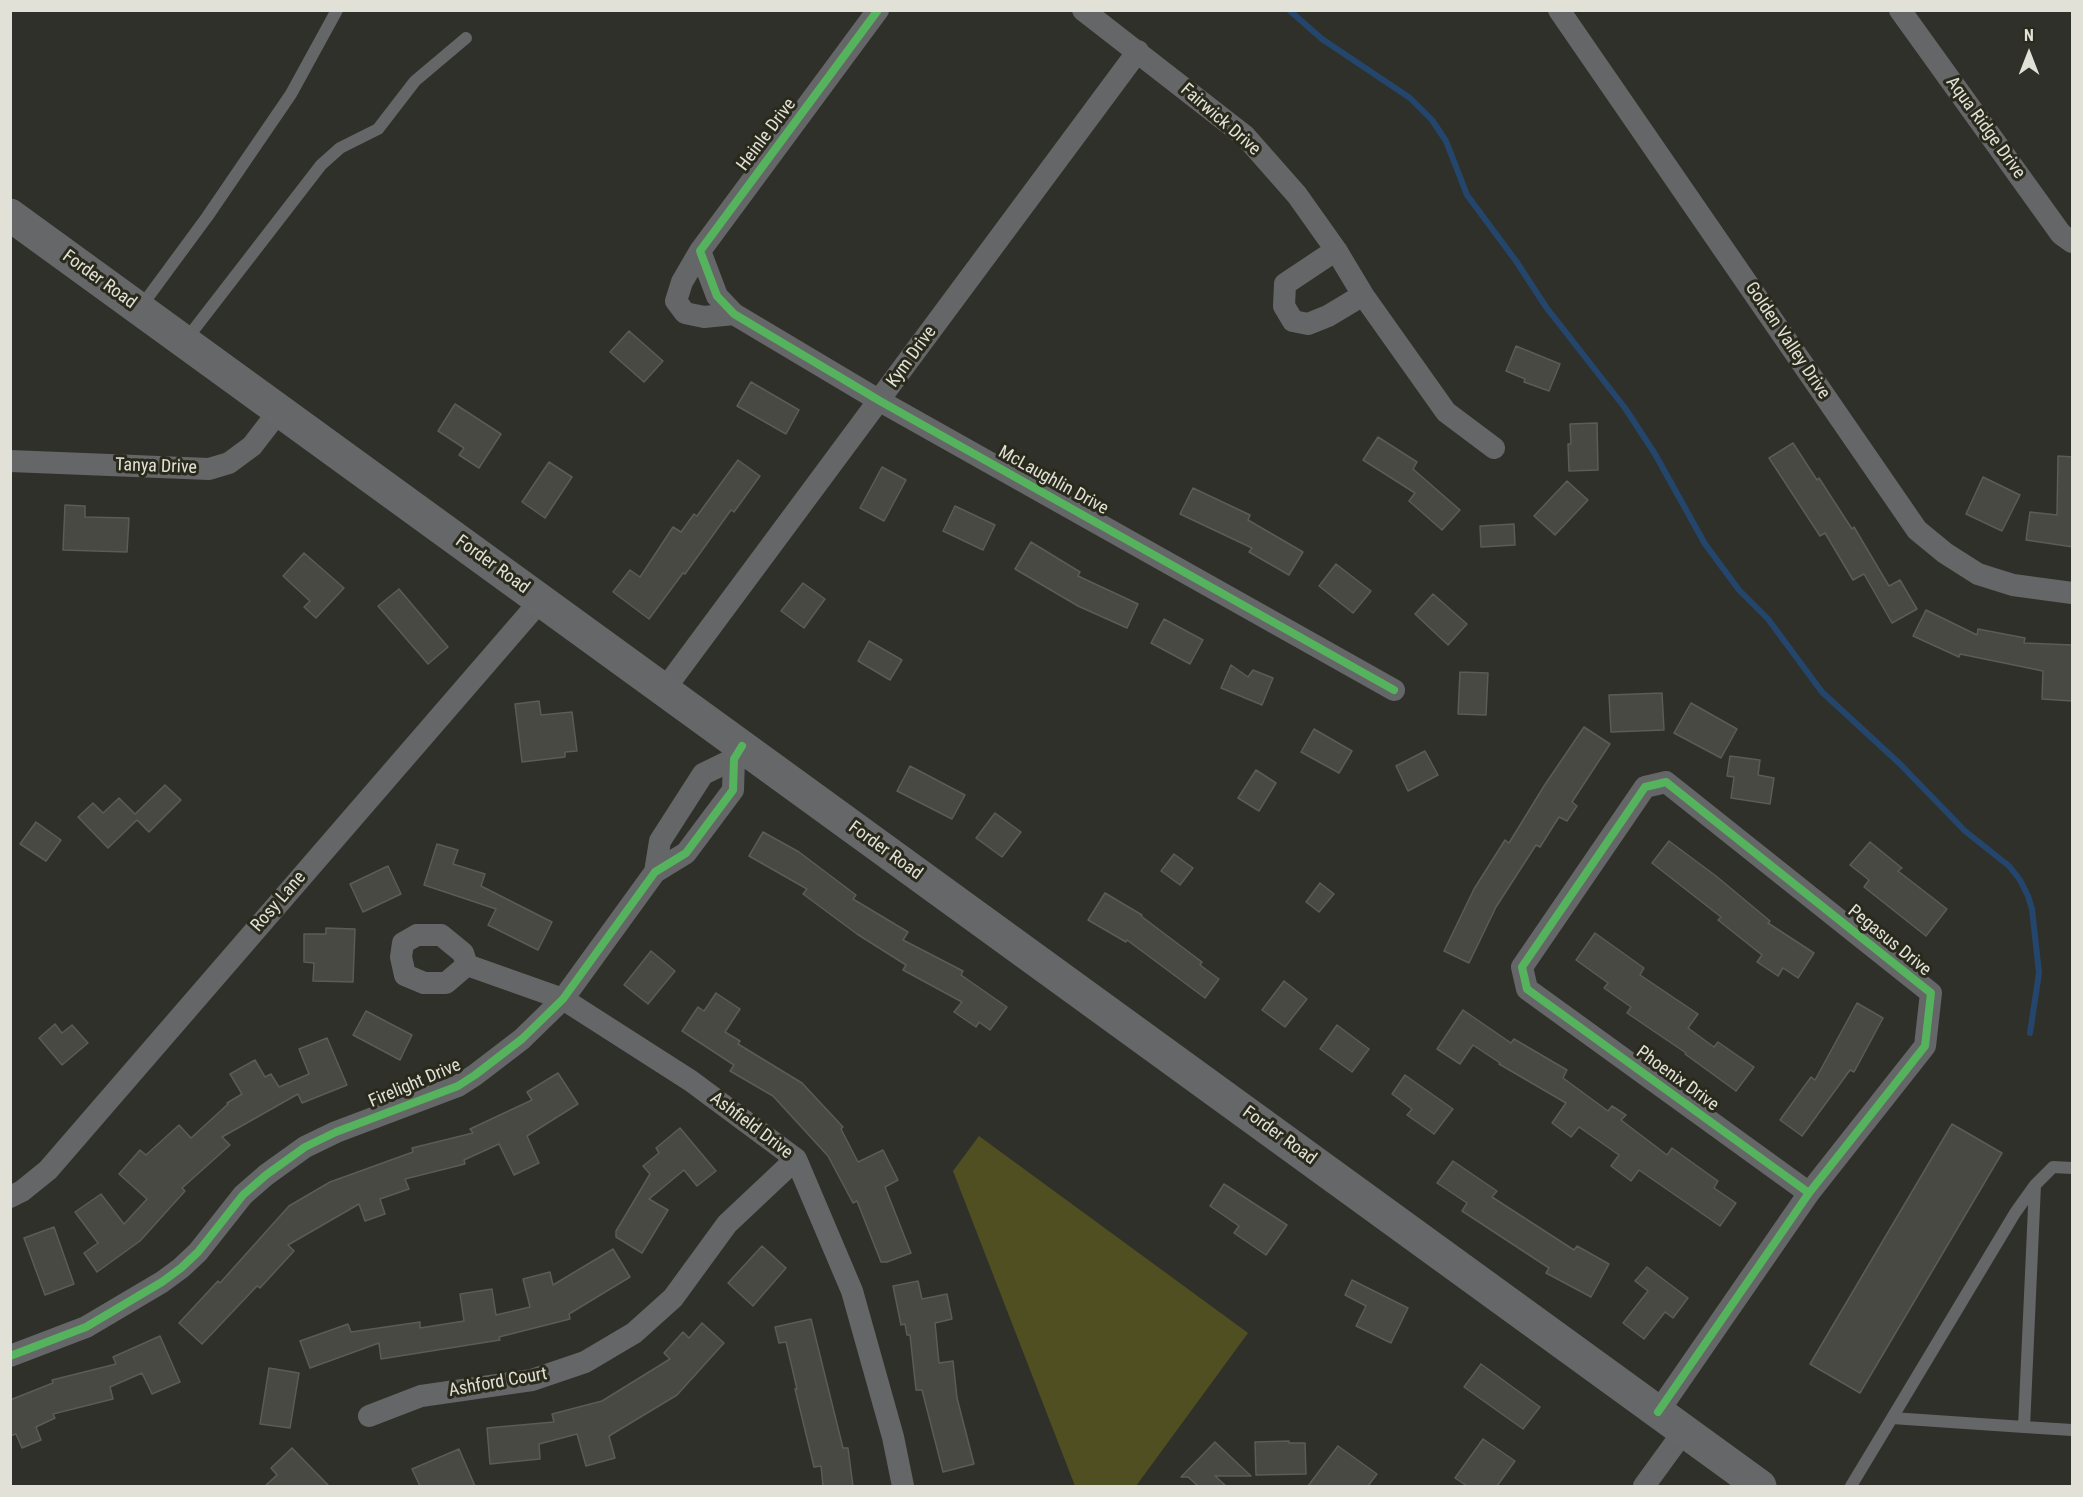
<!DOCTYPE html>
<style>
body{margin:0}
#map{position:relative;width:2083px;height:1497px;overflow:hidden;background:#30302a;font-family:"Roboto Condensed",sans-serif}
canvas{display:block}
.frame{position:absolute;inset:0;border:12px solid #e1e1d8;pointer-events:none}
.north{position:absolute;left:1999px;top:24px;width:60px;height:60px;-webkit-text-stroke:4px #2a2a1c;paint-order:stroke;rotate:0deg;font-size:16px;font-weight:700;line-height:24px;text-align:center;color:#e1e1d8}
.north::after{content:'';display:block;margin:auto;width:21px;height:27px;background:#e1e1d8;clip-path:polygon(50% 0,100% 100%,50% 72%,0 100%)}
</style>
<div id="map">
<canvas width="2083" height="1497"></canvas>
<div class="frame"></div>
<div class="north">N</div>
</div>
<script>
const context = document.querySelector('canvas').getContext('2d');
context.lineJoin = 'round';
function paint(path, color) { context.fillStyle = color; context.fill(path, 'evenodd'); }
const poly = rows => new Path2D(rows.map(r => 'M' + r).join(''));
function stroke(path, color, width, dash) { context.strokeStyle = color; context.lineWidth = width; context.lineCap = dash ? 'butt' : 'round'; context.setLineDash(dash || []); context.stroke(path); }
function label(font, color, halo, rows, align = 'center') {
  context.font = font + ' "Roboto Condensed",sans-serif'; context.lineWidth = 6; context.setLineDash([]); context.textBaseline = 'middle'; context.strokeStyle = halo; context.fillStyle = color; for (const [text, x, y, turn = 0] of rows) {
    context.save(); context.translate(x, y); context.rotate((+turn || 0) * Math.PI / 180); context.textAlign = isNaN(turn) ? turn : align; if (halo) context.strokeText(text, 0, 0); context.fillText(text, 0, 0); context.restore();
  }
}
paint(poly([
 [979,1136,1248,1333,1136,1486,1075,1486,953,1171]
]), '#504f22');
stroke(poly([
 [1289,10,1322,39,1410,98,1432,120,1446,141,1467,195,1516,261,1546,307,1625,408,1655,454,1705,544,1739,590,1768,619,1822,692,1899,763,1965,831,2009,866,2020,880,2028,896,2032,909,2039,973,2030,1033]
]), '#25466c', 6);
const building = poly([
 [629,331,663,361,644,382,610,352,629,331],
 [1516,346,1560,364,1549,391,1524,382,1525,379,1506,371,1516,346],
 [751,382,799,410,786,434,737,406,751,382],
 [455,404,501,434,479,468,459,455,464,448,438,431,455,404],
 [1597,423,1598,470,1569,471,1568,444,1571,444,1570,424,1597,423],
 [1378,437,1417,462,1413,469,1460,510,1442,530,1409,501,1415,493,1363,460,1378,437],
 [1793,443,1817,480,1819,478,1852,529,1854,527,1889,586,1900,580,1917,609,1892,623,1864,574,1853,580,1825,533,1820,536,1769,458,1793,443],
 [2058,456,2073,457,2073,547,2026,540,2030,512,2057,515,2058,456],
 [738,460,760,476,734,512,731,510,685,574,683,573,649,619,613,592,630,570,640,577,673,527,681,532,694,514,697,516,738,460],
 [549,462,572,477,545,518,522,502,549,462],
 [882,467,906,480,884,521,860,508,882,467],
 [1983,477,2020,495,2002,531,1966,514,1983,477],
 [1567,481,1588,500,1555,535,1534,516,1567,481],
 [1193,488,1250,515,1248,520,1303,552,1289,575,1249,552,1252,548,1180,514,1193,488],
 [65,505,85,506,85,517,129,518,127,552,63,550,65,505],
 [955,506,995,525,983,550,943,531,955,506],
 [1514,524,1515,545,1481,547,1480,526,1514,524],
 [1031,542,1080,572,1078,576,1138,604,1127,628,1078,606,1015,569,1031,542],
 [304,553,344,588,316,618,304,607,310,601,283,576,304,553],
 [1336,564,1371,591,1353,613,1319,586,1336,564],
 [803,583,825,599,804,628,781,611,803,583],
 [399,589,448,647,428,664,378,606,399,589],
 [1433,594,1467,624,1448,645,1415,614,1433,594],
 [1926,610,1977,635,1978,629,2025,638,2024,643,2073,645,2072,701,2042,699,2043,671,1960,654,1959,657,1913,636,1926,610],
 [1164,619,1203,640,1190,664,1151,643,1164,619],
 [869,641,902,660,890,680,858,661,869,641],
 [1231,665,1248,677,1253,670,1273,678,1262,705,1221,688,1231,665],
 [1460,672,1488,673,1486,715,1458,714,1460,672],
 [1662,693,1664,730,1611,732,1609,695,1662,693],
 [539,701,541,715,572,712,577,751,565,752,565,757,522,762,515,704,539,701],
 [1691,703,1737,729,1721,758,1674,733,1691,703],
 [1584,727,1610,744,1572,802,1577,806,1567,821,1559,817,1540,847,1536,845,1496,907,1469,963,1444,951,1474,889,1505,840,1509,843,1544,786,1584,727],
 [1314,729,1352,751,1339,773,1301,752,1314,729],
 [1425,751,1438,775,1408,791,1396,766,1425,751],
 [1730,756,1760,760,1758,775,1774,778,1770,804,1731,798,1734,777,1727,776,1730,756],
 [910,766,965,795,952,819,897,791,910,766],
 [1256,770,1276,783,1259,811,1238,798,1256,770],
 [165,785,181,800,149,832,137,820,108,848,78,817,93,803,103,813,119,798,135,814,165,785],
 [995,813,1021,832,1002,857,976,838,995,813],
 [36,822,61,840,46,861,20,844,36,822],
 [763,832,799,852,856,895,853,899,908,932,903,940,963,971,961,975,1007,1007,990,1030,979,1022,976,1027,954,1012,962,1002,903,970,906,965,857,934,803,894,807,889,749,856,763,832],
 [1669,841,1716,876,1770,921,1768,923,1814,953,1798,978,1783,968,1778,976,1757,962,1762,955,1718,920,1721,917,1652,863,1669,841],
 [1870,842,1902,868,1898,871,1947,909,1926,936,1864,887,1869,880,1850,865,1870,842],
 [437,844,458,850,453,864,485,874,481,886,552,922,538,950,488,925,496,909,424,885,437,844],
 [1174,854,1193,868,1180,885,1161,871,1174,854],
 [388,866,401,894,363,912,350,884,388,866],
 [1320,883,1334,894,1319,912,1306,902,1320,883],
 [1105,893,1142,915,1141,916,1202,962,1200,965,1219,979,1205,998,1127,940,1126,942,1088,920,1105,893],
 [326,928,355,929,353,982,313,981,314,963,304,962,304,934,326,934,326,928],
 [1595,933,1644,968,1640,975,1698,1014,1688,1028,1714,1047,1718,1042,1754,1067,1736,1091,1685,1054,1686,1053,1627,1013,1631,1007,1604,988,1608,983,1576,960,1595,933],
 [651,951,675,971,648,1004,624,985,651,951],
 [1284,981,1307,999,1285,1027,1262,1010,1284,981],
 [716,993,740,1009,725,1032,740,1041,738,1044,802,1083,843,1127,841,1129,858,1162,883,1150,898,1180,885,1187,911,1253,887,1262,881,1262,857,1201,853,1203,828,1156,773,1096,730,1071,734,1065,682,1031,698,1007,704,1011,716,993],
 [1857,1003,1883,1018,1854,1072,1850,1070,1802,1136,1780,1120,1811,1077,1815,1080,1857,1003],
 [1463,1010,1511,1043,1514,1039,1567,1070,1563,1078,1608,1111,1612,1106,1626,1115,1621,1120,1667,1155,1672,1148,1718,1181,1714,1188,1736,1203,1720,1226,1639,1170,1631,1181,1611,1166,1619,1155,1579,1127,1571,1137,1552,1123,1566,1103,1499,1064,1500,1063,1473,1045,1460,1064,1437,1049,1463,1010],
 [366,1011,412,1035,400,1060,353,1035,366,1011],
 [55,1024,62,1033,72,1025,88,1043,62,1065,39,1038,55,1024],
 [1337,1025,1369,1049,1352,1072,1320,1049,1337,1025],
 [327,1038,347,1085,302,1103,298,1094,222,1137,230,1145,182,1188,185,1191,140,1241,97,1272,84,1253,98,1243,75,1212,101,1194,124,1224,147,1199,119,1174,140,1150,146,1155,179,1125,191,1138,228,1104,227,1103,242,1094,230,1074,255,1060,265,1077,271,1074,279,1087,309,1074,299,1049,327,1038],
 [558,1073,578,1104,527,1136,539,1163,514,1175,499,1144,464,1160,465,1164,405,1179,409,1189,380,1199,385,1214,365,1221,359,1204,288,1245,294,1251,260,1288,257,1286,202,1344,179,1323,218,1281,220,1283,289,1206,330,1182,413,1152,412,1148,473,1133,470,1129,532,1100,527,1092,558,1073],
 [1405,1075,1453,1109,1434,1134,1407,1115,1412,1109,1392,1094,1405,1075],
 [1952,1124,2002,1153,1860,1393,1810,1364,1952,1124],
 [680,1128,716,1171,697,1186,684,1170,649,1199,668,1210,642,1253,616,1237,616,1231,650,1174,643,1166,659,1153,656,1148,680,1128],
 [1453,1161,1497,1191,1492,1197,1574,1250,1577,1246,1609,1264,1591,1297,1546,1273,1549,1268,1462,1211,1467,1203,1437,1183,1453,1161],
 [1224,1184,1287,1225,1266,1255,1234,1233,1239,1226,1210,1206,1224,1184],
 [54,1227,74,1284,45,1295,24,1238,54,1227],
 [762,1246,786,1268,753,1306,728,1283,762,1246],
 [613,1249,630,1277,569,1314,570,1319,499,1337,500,1340,381,1359,379,1343,310,1368,300,1341,348,1324,351,1332,420,1322,420,1328,464,1321,460,1294,492,1289,496,1315,530,1307,523,1279,550,1272,553,1285,613,1249],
 [1647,1267,1688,1298,1673,1318,1665,1312,1644,1339,1623,1323,1648,1291,1635,1281,1647,1267],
 [1352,1280,1408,1308,1391,1343,1356,1326,1366,1306,1345,1295,1352,1280],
 [918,1281,922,1299,947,1294,952,1319,935,1323,939,1363,953,1361,957,1398,974,1464,943,1472,922,1390,916,1390,910,1335,907,1335,905,1324,901,1325,893,1286,918,1281],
 [811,1319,843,1448,848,1448,853,1486,823,1486,821,1466,814,1467,795,1389,797,1389,786,1342,779,1343,775,1327,811,1319],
 [702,1323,724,1343,677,1395,609,1436,615,1458,586,1466,577,1434,539,1444,540,1459,490,1464,487,1428,554,1422,552,1414,602,1401,670,1359,664,1353,683,1332,689,1338,702,1323],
 [160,1336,180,1382,152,1394,142,1373,110,1387,113,1399,53,1414,55,1418,36,1427,41,1440,22,1448,16,1434,10,1436,10,1400,53,1383,52,1380,116,1364,113,1357,160,1336],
 [1481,1364,1540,1407,1523,1429,1464,1387,1481,1364],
 [269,1368,299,1373,290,1428,260,1424,269,1368],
 [1483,1439,1515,1461,1497,1486,1467,1486,1455,1478,1483,1439],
 [1289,1441,1289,1443,1305,1443,1306,1474,1256,1475,1255,1442,1289,1441],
 [1215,1442,1251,1476,1215,1476,1226,1486,1198,1486,1188,1477,1181,1477,1215,1442],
 [1338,1446,1377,1474,1368,1486,1308,1486,1338,1446],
 [292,1448,329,1486,265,1486,277,1475,271,1468,292,1448],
 [459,1449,475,1486,420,1486,412,1469,459,1449]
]);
paint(building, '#494944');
stroke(building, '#5c5c56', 1.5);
stroke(poly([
 [140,308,207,217,291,94,337,10],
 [185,341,321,165,340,148,378,129,415,81,466,38],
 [2072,1168,2053,1167,2035,1185,2024,1427,2072,1430],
 [1892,1418,2015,1213,2035,1185],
 [1851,1486,1892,1418,2024,1427]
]), '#656667', 12);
stroke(poly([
 [878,10,700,251,717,296,734,314,880,401,1394,690],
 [1083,10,1245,136,1297,195,1336,250,1363,295,1446,412,1494,448],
 [1559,10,1917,530,1945,553,1978,574,2013,585,2072,593],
 [1900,10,2061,234,2072,242],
 [1336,250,1285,284,1284,306,1293,321,1308,324,1328,316,1363,295],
 [700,251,682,282,676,301,685,313,704,317,734,314],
 [10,461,209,469,229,463,252,446,279,411],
 [664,690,1138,51],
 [655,872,660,841,703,774,734,759],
 [417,935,441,935,463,953,467,965,446,983,424,983,405,975,401,957,403,943,417,935],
 [467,965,563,999,691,1081,796,1159,852,1291,893,1437,903,1486],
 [10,1197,22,1191,48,1170,541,600],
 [10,1356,86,1327,162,1282,181,1268,198,1252,243,1195,266,1175,305,1147,336,1132,458,1086,475,1075,522,1039,563,999,655,872,686,853,733,790,734,759,742,746],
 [1658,1412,1809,1193,1925,1046,1931,993,1666,782,1645,787,1522,967,1527,989,1809,1193],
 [369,1416,421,1396,532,1380,585,1362,634,1333,673,1298,727,1224,796,1159],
 [1644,1486,1684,1431]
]), '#656667', 22);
stroke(poly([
 [10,215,1760,1486]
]), '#666768', 33);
stroke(poly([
 [878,10,700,251,717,296,734,314,880,401,1394,690],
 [10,1356,86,1327,162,1282,181,1268,198,1252,243,1195,266,1175,305,1147,336,1132,458,1086,475,1075,522,1039,563,999,655,872,686,853,733,790,734,759,742,746],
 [1658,1412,1809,1193,1925,1046,1931,993,1666,782,1645,787,1522,967,1527,989,1809,1193]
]), '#56b35d', 8);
label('18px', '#e1e1d8', '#2a2a1c', [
 ["Fairwick Drive",1220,120,41],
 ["Aqua Ridge Drive",1985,128,54],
 ["Heinle Drive",767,135,-53],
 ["Forder Road",99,280,36],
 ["Golden Valley Drive",1787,341,56],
 ["Kym Drive",912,357,-54],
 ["Tanya Drive",156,467,2],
 ["McLaughlin Drive",1053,481,29],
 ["Forder Road",492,565,36],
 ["Forder Road",885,851,36],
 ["Rosy Lane",279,902,-49],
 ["Pegasus Drive",1889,941,39],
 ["Phoenix Drive",1677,1079,36],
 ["Firelight Drive",415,1084,-23],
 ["Ashfield Drive",751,1126,37],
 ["Forder Road",1279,1136,36],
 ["Ashford Court",498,1383,-10]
]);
</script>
